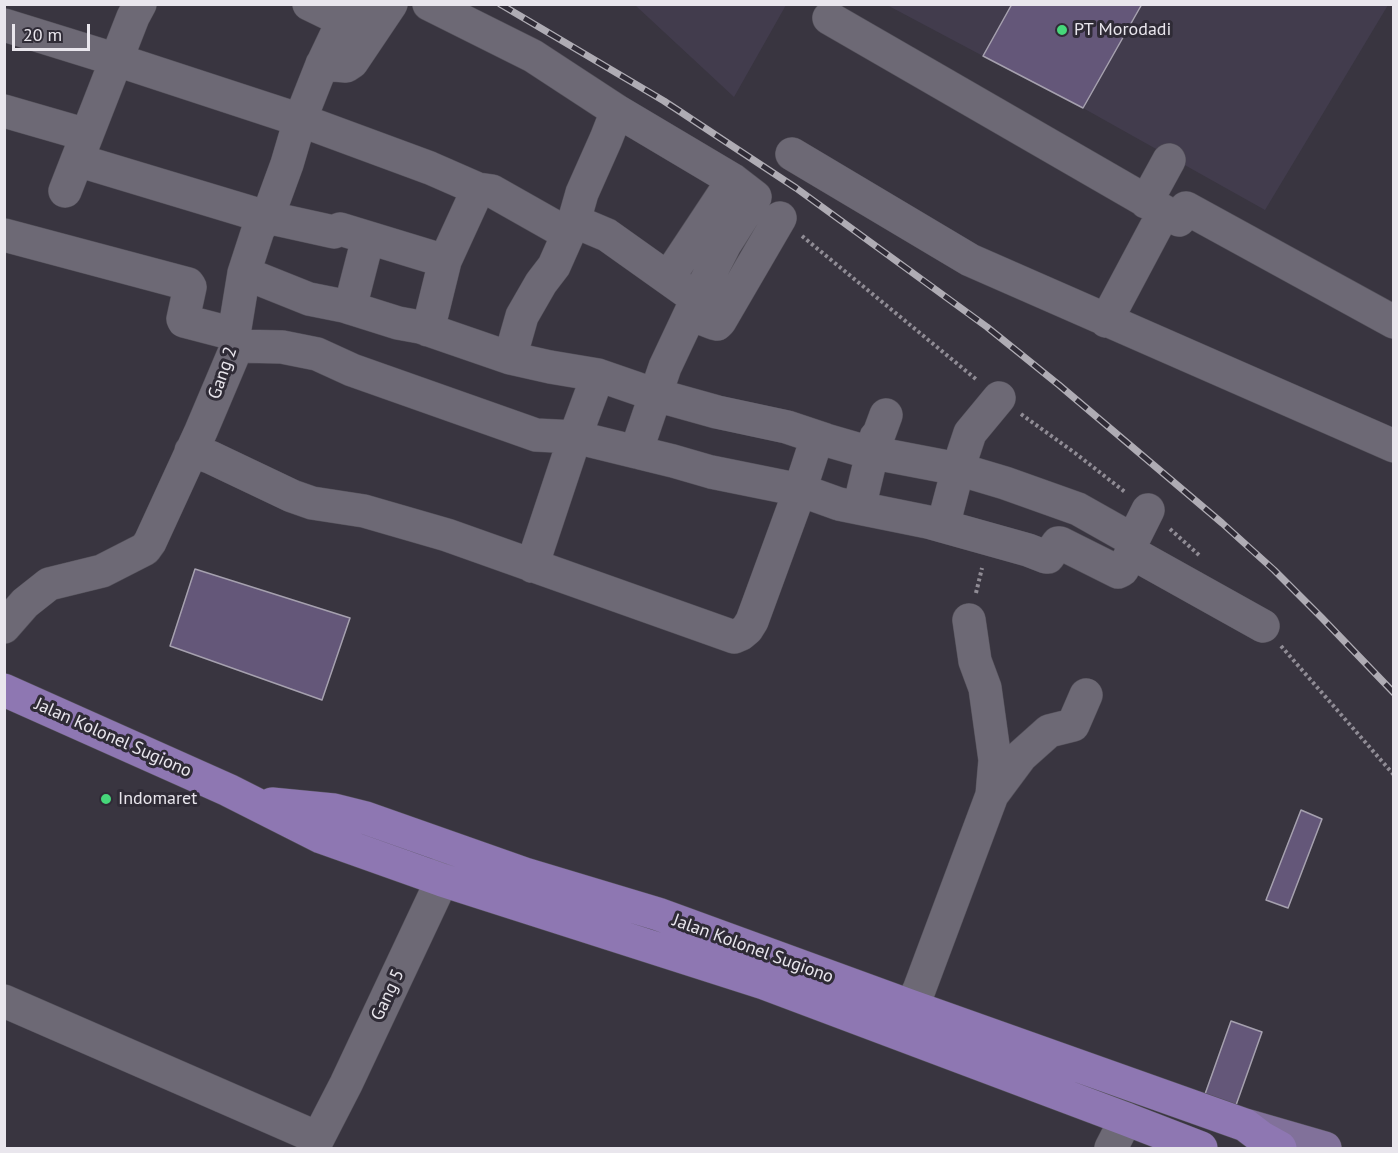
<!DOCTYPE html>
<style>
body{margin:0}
#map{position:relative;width:1398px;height:1153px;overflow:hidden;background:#393540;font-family:"PT Sans",sans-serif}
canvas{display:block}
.frame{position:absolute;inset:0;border:6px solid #e9e6ed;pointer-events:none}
.scale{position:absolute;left:12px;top:24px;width:78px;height:27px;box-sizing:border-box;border:3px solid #e9e6ed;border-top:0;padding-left:8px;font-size:18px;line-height:21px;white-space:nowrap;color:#e9e6ed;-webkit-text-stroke:4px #2f2b36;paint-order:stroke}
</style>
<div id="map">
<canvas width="1398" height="1153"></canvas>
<div class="frame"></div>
<div class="scale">20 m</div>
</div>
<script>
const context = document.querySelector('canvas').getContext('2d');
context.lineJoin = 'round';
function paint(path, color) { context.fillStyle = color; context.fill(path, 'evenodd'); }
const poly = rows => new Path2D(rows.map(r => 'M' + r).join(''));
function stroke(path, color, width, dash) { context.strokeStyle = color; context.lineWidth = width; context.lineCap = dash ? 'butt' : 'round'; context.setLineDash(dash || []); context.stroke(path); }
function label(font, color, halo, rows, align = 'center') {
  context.font = font + ' "PT Sans",sans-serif'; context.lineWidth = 6; context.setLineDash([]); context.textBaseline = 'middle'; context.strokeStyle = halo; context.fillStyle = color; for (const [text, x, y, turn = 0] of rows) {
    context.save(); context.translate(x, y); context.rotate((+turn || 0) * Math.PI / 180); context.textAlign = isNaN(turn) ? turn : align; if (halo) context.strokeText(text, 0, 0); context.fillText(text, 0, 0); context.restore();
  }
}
paint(poly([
 [635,5,786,5,734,97],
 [887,5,1012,5,983,56],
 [1142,5,1388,5,1265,210,1083,108]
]), '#423c4d');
const building = poly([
 [1012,4,1142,4,1083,108,983,56,1012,4],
 [195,569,350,618,322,700,170,646,195,569],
 [1301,810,1322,819,1288,908,1266,900,1301,810],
 [1231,1021,1262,1032,1235,1108,1204,1097,1231,1021]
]);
paint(building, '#645779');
stroke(building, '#a6a1af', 1.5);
const minor = poly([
 [309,4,344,21],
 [429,4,533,56,617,111,733,180,755,197,725,244,697,299,665,367,636,452],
 [829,18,1179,220,1186,208,1394,322],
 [4,25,117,60,300,120,430,168,478,189,445,261,340,229,334,232,266,217,77,160],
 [322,64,346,66,352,62,391,4],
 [4,111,87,135],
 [792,154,970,260,1394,446],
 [478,189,492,191,568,234],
 [65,191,133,17,140,4],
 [1146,202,1169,160],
 [574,221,607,235,697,299],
 [4,235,188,284,190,287,183,319,184,321,234,334],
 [244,273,309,299,344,306,398,323,420,327,510,358,550,367,598,375,656,395,717,412,787,427,826,440,864,451,958,469,1005,483,1078,509,1133,540,1148,510],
 [668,278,733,180],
 [350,308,368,238],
 [690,314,713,323,717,324,720,321,780,218],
 [1106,321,1164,212],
 [428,330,445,261],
 [237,346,282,347,317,354,352,370,536,435,575,437,673,461,711,472,800,490,817,438],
 [510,358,522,316,541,283,554,266,574,221,582,193,606,139,617,111],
 [191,451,210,457,292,496,312,503,364,511,447,535,734,637,741,634,747,629,752,621,800,490,839,504,928,522,1028,550,1046,557,1048,557,1058,543,1060,543,1118,572,1122,570,1130,556,1131,554,1134,554,1263,626],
 [859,508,876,437,879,434,886,415],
 [943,526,958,469,970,433,999,398],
 [532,566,575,437,598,375],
 [969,620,975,661,985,688,995,760,992,795],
 [4,627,25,603,49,584,102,571,145,549,150,542,201,431,237,346,234,334,244,273,258,230,266,217,272,205,287,164,300,120,321,67,340,27,355,4],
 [4,1001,318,1138],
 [910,1006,919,990,992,795,1021,756,1049,731,1073,725,1086,695],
 [313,1148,346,1084,442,880,452,855],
 [1111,1148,1126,1119]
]);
const major = poly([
 [1249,1126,1325,1148]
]);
const highway = poly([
 [4,690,228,790,321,837,442,880,764,983,1126,1119,1201,1148],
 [272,804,334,810,366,818,525,874,658,914,910,1006,1245,1125,1262,1138,1280,1148]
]);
stroke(minor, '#54515a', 34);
stroke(major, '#54515a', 34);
stroke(highway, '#54515a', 34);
stroke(poly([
 [802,236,977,380],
 [1021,414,1075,453,1125,492],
 [1170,529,1200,556],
 [976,593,982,568],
 [1281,646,1394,775]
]), '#908c95', 4, [3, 3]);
stroke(minor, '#6d6975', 33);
stroke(major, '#81719a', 33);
stroke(highway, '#8e77b2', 33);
const rail = poly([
 [500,4,664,101,796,188,987,327,1059,385,1222,523,1274,570,1322,618,1394,693]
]);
stroke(rail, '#afacb4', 7);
stroke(rail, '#2f2b36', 4.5, [14]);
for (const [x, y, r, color] of [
 [1062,30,6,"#46d77a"],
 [106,799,6,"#46d77a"]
]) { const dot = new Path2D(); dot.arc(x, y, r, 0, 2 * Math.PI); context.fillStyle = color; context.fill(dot); stroke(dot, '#2f2b36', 2); }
label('18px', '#e9e6ed', '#2f2b36', [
 ["PT Morodadi",1074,30],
 ["Indomaret",118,799]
], 'left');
label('18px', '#e9e6ed', '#2f2b36', [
 ["Gang 2",223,373,-71],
 ["Jalan Kolonel Sugiono",113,738,24],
 ["Jalan Kolonel Sugiono",753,949,20],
 ["Gang 5",388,995,-65]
]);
</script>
